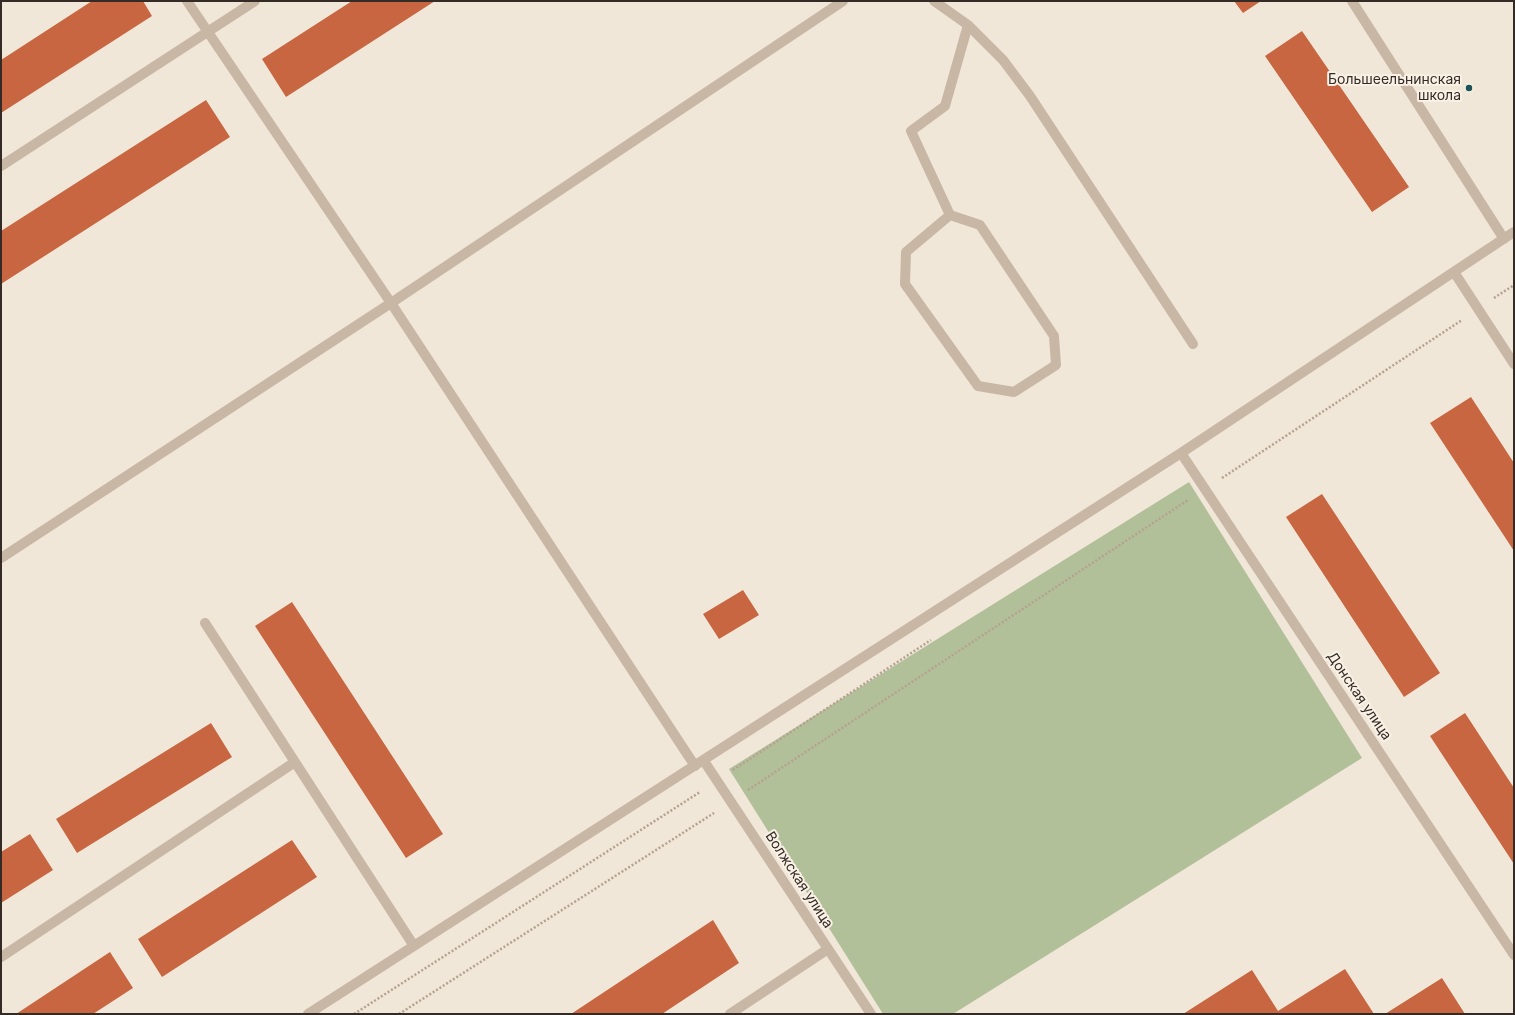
<!DOCTYPE html>
<meta charset="utf-8">
<style>
body{margin:0}
#map{position:relative;width:1515px;height:1015px;overflow:hidden;background:#f1e7d9;font-family:Inter,sans-serif}
canvas{display:block}
.frame{position:absolute;inset:0;border:2px solid #352b26;pointer-events:none}
</style>
<div id="map">
<canvas width="1515" height="1015"></canvas>
<div class="frame"></div>
</div>
<script>
const context = document.querySelector('canvas').getContext('2d');
context.lineJoin = 'round';
function paint(path, color) { context.fillStyle = color; context.fill(path, 'evenodd'); }
const poly = rows => new Path2D(rows.map(r => 'M' + r).join(''));
function stroke(path, color, width, dash) { context.strokeStyle = color; context.lineWidth = width; context.lineCap = dash ? 'butt' : 'round'; context.setLineDash(dash || []); context.stroke(path); }
function label(font, color, halo, rows, align = 'center') {
  context.font = font + ' Inter,sans-serif'; context.lineWidth = 4; context.setLineDash([]); context.textBaseline = 'middle'; context.strokeStyle = halo; context.fillStyle = color; for (const [text, x, y, turn = 0] of rows) {
    context.save(); context.translate(x, y); context.rotate((+turn || 0) * Math.PI / 180); context.textAlign = isNaN(turn) ? turn : align; if (halo) context.strokeText(text, 0, 0); context.fillText(text, 0, 0); context.restore();
  }
}
paint(poly([
 [1189,482,1362,758,953,1014,883,1014,729,769]
]), '#b2c099');
paint(poly([
 [92,1,143,1,152,16,1,113,1,60],
 [352,1,435,1,286,97,262,59],
 [1234,1,1261,1,1243,13],
 [1302,31,1409,187,1372,212,1265,56],
 [206,100,230,137,1,284,1,231],
 [1471,397,1514,463,1514,551,1430,423],
 [1322,494,1440,673,1404,697,1286,517],
 [743,590,759,615,719,639,703,614],
 [292,602,443,834,406,858,255,626],
 [1465,713,1514,788,1514,864,1430,736],
 [211,723,232,757,77,853,56,819],
 [30,834,53,870,1,903,1,852],
 [292,840,317,877,162,977,138,939],
 [713,920,739,963,662,1014,571,1014],
 [110,952,133,988,93,1014,16,1014],
 [1345,969,1374,1014,1183,1014,1252,970,1278,1011],
 [1442,978,1465,1014,1385,1014]
]), '#c76641');
stroke(poly([
 [1494,298,1514,285],
 [1222,478,1462,320],
 [733,770,931,640],
 [748,790,1188,500],
 [354,1014,700,792],
 [399,1014,714,813]
]), '#b5a18f', 2.5, [2, 2]);
stroke(poly([
 [187,1,391,303,695,766],
 [934,1,968,25,1003,60,1030,96,1193,344],
 [1352,1,1504,239],
 [1,166,255,1],
 [950,215,906,252,905,284,978,386,1014,392,1056,365,1054,336,980,225,950,215,911,131,945,106,968,25],
 [1454,272,1514,364],
 [1181,453,1514,955],
 [1,558,391,303,843,1],
 [205,623,414,946],
 [704,761,871,1014],
 [1,957,295,762],
 [308,1014,1181,453,1514,232],
 [730,1014,828,949]
]), '#c9b7a5', 10);
for (const [x, y, r, color] of [
 [1469,88,4,"#1c5157"]
]) { const dot = new Path2D(); dot.arc(x, y, r, 0, 2 * Math.PI); context.fillStyle = color; context.fill(dot); stroke(dot, '#f9f1e5', 1.5); }
label('14px', '#352b26', '#f9f1e5', [
 ["Большеельнинская",1461,80],
 ["школа",1461,96]
], 'right');
label('14px', '#352b26', '#f9f1e5', [
 ["Донская улица",1359,696,56],
 ["Волжская улица",799,880,57]
]);
</script>
